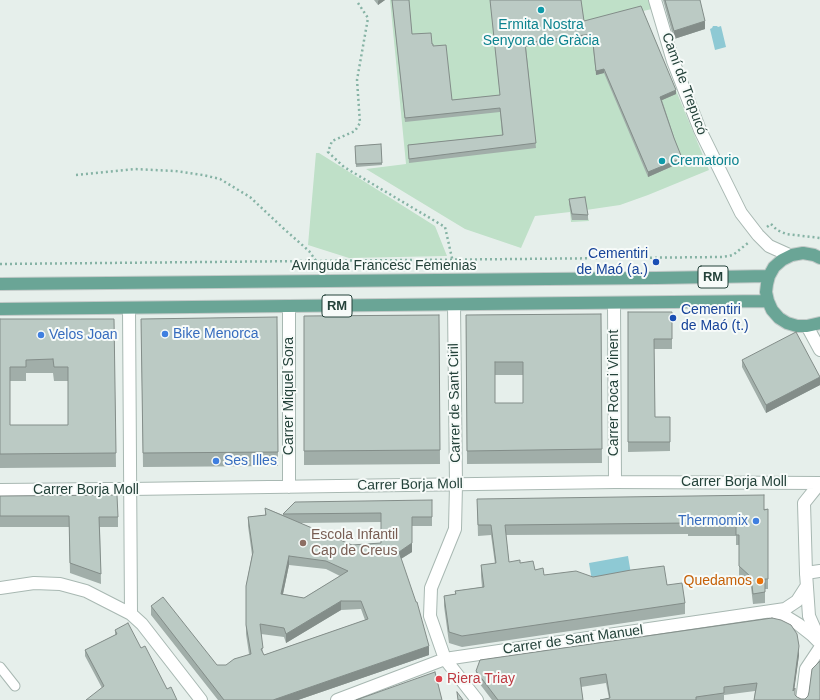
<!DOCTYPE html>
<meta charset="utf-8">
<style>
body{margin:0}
canvas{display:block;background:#e6efeb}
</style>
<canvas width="820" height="700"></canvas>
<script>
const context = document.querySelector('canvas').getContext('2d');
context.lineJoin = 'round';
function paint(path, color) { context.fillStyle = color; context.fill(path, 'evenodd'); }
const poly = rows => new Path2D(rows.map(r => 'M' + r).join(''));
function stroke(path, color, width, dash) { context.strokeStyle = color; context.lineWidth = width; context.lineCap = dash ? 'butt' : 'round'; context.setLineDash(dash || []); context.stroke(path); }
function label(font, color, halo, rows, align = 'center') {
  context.font = font + ' Helvetica,sans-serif'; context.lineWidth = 4; context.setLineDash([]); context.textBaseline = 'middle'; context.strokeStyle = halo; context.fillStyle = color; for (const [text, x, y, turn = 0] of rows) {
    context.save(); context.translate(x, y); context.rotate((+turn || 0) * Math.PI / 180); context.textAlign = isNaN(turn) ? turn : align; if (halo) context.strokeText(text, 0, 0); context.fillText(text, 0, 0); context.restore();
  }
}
paint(poly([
 [390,0,650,0,652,9,643,11,709,170,648,195,620,205,586,210,589,221,571,222,570,212,535,216,521,248,465,229,366,169,406,164],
 [316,153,319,153,435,226,447,256,349,258,308,245]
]), '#bfe0c8');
paint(poly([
 [713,26,717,26,718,27,721,26,726,47,715,50,710,29,712,28],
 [628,556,631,574,592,581,589,563]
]), '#8ec9d4');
const service = poly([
 [0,667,15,686]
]);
const pedestrian = poly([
 [806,573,820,571]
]);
const minor = poly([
 [614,303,615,482],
 [454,305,456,485,455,529,431,588,430,616,445,659,477,700],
 [289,306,289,487],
 [129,308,131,614],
 [807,326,820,350],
 [820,483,804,503,806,573,809,616,820,641],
 [0,490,108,489,130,489,615,482,820,483],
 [0,588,34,583,60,584,86,591,131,614,142,624,201,700],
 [771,612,785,616,798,624,812,635,818,641],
 [337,700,445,659,785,609,797,601,806,587],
 [802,700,806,669,820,648]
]);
const tertiary = poly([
 [655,0,673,61,700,130,741,213,758,235,769,246,789,255,792,255]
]);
const primary = poly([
 [820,258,814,255,803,253,792,255,782,260,774,267,769,276,767,284,766,292,768,301,772,310,779,318,787,323,797,326,807,326,820,323],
 [0,284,656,278,769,276],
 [0,309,768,301]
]);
stroke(service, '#a8b8b2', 11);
stroke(pedestrian, '#a8b8b2', 14);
stroke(minor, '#a8b8b2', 14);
stroke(tertiary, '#a8b8b2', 14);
stroke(primary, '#c2cac8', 14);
stroke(poly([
 [358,3,368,18,357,80,360,123,355,131,332,141,328,152,344,167,445,227,454,267],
 [76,175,135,169,175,171,203,175,220,179,250,197,283,228,309,251,319,265],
 [767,227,771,224,777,230,786,234,820,238],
 [0,264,722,257,729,256,733,255,748,243]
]), '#86b3a5', 2.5, [2, 3]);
stroke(service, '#fff', 9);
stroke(pedestrian, '#fff', 12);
stroke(minor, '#fff', 12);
stroke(tertiary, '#fff', 12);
stroke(primary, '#6aa596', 12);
paint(poly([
 [374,0,385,0,378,5],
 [392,0,409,0,412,34,432,44,452,100,500,95,490,0,581,0,584,21,676,94,662,100,682,162,648,177,604,73,596,75,592,38,526,47,536,148,409,163,408,145,502,135,500,112,405,122],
 [663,0,700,0,705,29,674,39],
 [381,144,382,165,356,167,355,146],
 [569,199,588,215,588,220,572,220,569,204],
 [628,312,672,312,672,349,654,349,655,417,670,417,670,451,628,452],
 [601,314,602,463,467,464,466,315],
 [495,375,523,375,523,403,495,403],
 [439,315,440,464,304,465,304,316],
 [277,317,278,466,143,467,141,319],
 [0,319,114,319,116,467,0,468],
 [26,373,53,373,54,381,68,381,68,425,10,425,10,381,26,381],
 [742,360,820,377,820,385,766,413,742,367],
 [0,496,118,517,118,527,100,527,101,584,70,573,69,527,0,527],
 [477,499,768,509,768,589,765,589,765,603,753,604,751,587,739,577,739,545,736,545,736,536,688,536,688,534,506,535,509,562,520,563,535,570,544,575,593,577,667,585,685,603,685,614,462,647,449,643,444,606,444,596,455,594,455,591,482,587,481,576,481,565,495,564,491,535,478,536],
 [432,500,432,526,412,526,412,552,401,559,429,655,298,700,218,700,151,615,151,606,217,665,226,665,249,654,246,634,246,586,252,555,248,526,248,517,265,515,265,508,283,515,283,514],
 [381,522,381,543,352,545,300,523],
 [289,565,326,569,340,576,304,598,283,594],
 [361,609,365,620,264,655,263,654,261,634,284,637,286,643,341,610],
 [115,630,141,648,167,689,102,688,85,656,85,650,115,635],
 [799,655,794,689,795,695,797,697,801,699,820,700,754,700,755,691,724,695,724,700,600,700,609,698,606,683,581,687,583,700,492,700,476,679,476,671]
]), '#a1aea9');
paint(poly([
 [379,0,385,0,378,5,378,1],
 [705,21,705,29,674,39,674,31],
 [604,69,604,73,596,75,596,71],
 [676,90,676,94,660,101,660,97],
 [682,158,682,162,648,177,648,172],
 [820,377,820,385,766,413,766,405],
 [412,543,412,552,399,560,399,552],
 [289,556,289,565,281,603,281,594],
 [341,601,341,610,286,643,286,634],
 [429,646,429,655,298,700,273,700],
 [799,646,799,655,793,699,793,691]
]), '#838d89');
const building = poly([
 [392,0,409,0,412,34,431,33,432,44,433,44,433,46,446,45,452,100,500,95,490,0,581,0,584,21,641,6,676,90,660,97,674,138,682,158,648,172,604,69,596,71,592,34,525,43,536,143,409,159,408,145,503,135,500,108,405,118,392,0],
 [665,0,700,0,705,21,674,31,665,0],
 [381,144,382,163,356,164,355,146,381,144],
 [585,197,588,215,572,214,569,199,585,197],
 [628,312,672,312,672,339,654,339,655,417,670,417,670,442,628,442,628,312],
 [601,314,602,449,467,451,466,315,601,314],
 [495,362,523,362,523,403,495,403,495,362],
 [439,315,440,450,304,451,304,316,439,315],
 [277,317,278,452,143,453,141,319,277,317],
 [0,319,114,319,116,453,0,454,0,319],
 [53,359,54,367,68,367,68,425,10,425,10,367,26,367,26,360,53,359],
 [796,332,820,377,766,405,742,360,796,332],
 [117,495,118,517,99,517,101,574,70,563,69,516,0,516,0,496,117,495],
 [764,495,764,510,768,509,768,579,765,579,765,592,753,594,751,577,739,566,739,535,736,535,736,525,688,525,688,523,505,525,509,562,520,560,520,563,533,561,535,570,543,568,544,575,576,571,593,577,631,570,664,566,667,585,682,583,685,603,462,636,449,632,444,596,456,594,455,591,484,587,481,565,496,563,491,525,478,525,477,499,764,495],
 [432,500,432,517,412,517,412,543,399,552,416,602,417,602,429,646,273,700,224,700,151,606,163,597,217,665,226,665,234,659,251,654,246,625,246,586,253,552,248,517,266,515,265,508,352,545,381,543,381,513,283,514,295,502,432,500],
 [289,556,326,561,348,571,304,598,281,594,289,556],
 [341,601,361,601,368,619,264,655,261,649,263,648,260,624,284,628,286,634,341,601],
 [772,618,781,620,791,625,797,634,799,646,793,691,795,688,795,695,797,697,801,699,805,699,808,696,809,692,812,669,820,661,820,700,754,700,757,683,724,687,724,693,696,697,696,700,600,700,610,698,606,674,580,678,583,700,498,700,476,671,480,660,772,618],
 [128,623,141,648,145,646,167,689,171,687,177,700,86,700,104,686,85,650,117,634,115,630,128,623],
 [435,672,442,700,356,700,435,672],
 [457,692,463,700,458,700,457,692]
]);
paint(building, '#bbcac4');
stroke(building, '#838d89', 1);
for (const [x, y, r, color] of [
 [541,10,4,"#0f9aa8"],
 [662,161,4,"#0f9aa8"],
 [656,262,4,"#1a4fb4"],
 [673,318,4,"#1a4fb4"],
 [165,334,4,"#3f7fe0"],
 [41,335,4,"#3f7fe0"],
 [216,461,4,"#3f7fe0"],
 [756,521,4,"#3f7fe0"],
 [303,543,4,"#8d6e63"],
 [760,581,4,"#e8710a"],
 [439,679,4,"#e0444e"]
]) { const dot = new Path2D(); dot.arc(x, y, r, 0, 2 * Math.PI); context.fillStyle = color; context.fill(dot); stroke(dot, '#f7fbf9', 1.5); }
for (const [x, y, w] of [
 [713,277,30],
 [337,306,30]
]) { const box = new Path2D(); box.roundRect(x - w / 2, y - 11, w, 22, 3); context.fillStyle = '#f7fbf9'; context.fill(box); stroke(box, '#24423a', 1); }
label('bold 13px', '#24423a', null, [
 ["RM",713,277],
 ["RM",337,306]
]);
label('14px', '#0d838f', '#f7fbf9', [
 ["Ermita Nostra",541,25],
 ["Senyora de Gràcia",541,41],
 ["Crematorio",670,161,"left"]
]);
label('14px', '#24423a', '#f7fbf9', [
 ["Camí de Trepucó",684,84,70],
 ["Avinguda Francesc Femenias",384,266],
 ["Carrer Roca i Vinent",614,393,-90],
 ["Carrer Miquel Sora",289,396,-90],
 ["Carrer de Sant Ciril",455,403,-91],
 ["Carrer Borja Moll",734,482],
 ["Carrer Borja Moll",410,485,-1],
 ["Carrer Borja Moll",86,490],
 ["Carrer de Sant Manuel",573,640,-8]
]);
label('14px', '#164399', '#f7fbf9', [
 ["Cementiri",648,254],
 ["de Maó (a.)",648,270],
 ["Cementiri",681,310,"left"],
 ["de Maó (t.)",681,326,"left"]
], 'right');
label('14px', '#366cbe', '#f7fbf9', [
 ["Bike Menorca",173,334],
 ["Velos Joan",49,335],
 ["Ses Illes",224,461],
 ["Thermomix",748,521,"right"]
], 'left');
label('14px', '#785e54', '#f7fbf9', [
 ["Escola Infantil",311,535],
 ["Cap de Creus",311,551]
], 'left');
label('14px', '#c56008', '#f7fbf9', [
 ["Quedamos",752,581]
], 'right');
label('14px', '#be3a42', '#f7fbf9', [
 ["Riera Triay",447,679]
], 'left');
</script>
